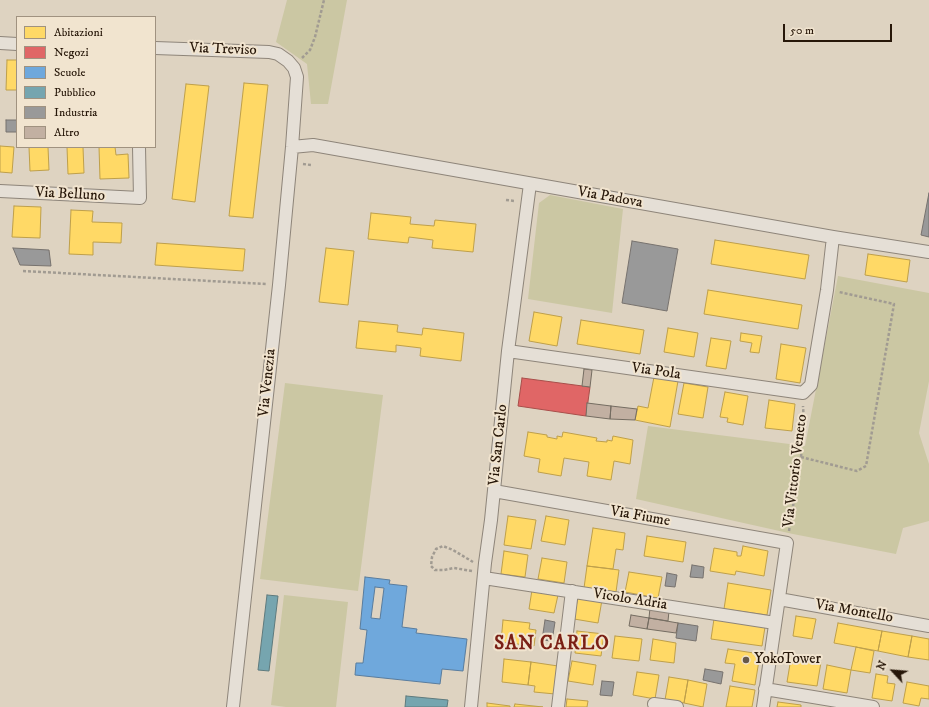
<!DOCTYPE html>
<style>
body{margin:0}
#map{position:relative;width:929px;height:707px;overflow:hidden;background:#ded3c1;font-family:"IM FELL DW Pica",serif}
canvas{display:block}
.legend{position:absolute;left:16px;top:16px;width:140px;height:132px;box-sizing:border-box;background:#f1e4cf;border:1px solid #a09280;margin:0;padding:5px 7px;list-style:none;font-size:12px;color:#271709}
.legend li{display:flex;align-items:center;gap:8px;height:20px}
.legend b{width:20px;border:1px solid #a09280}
.north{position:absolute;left:873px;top:651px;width:40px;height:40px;-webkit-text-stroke:3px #f1e4cf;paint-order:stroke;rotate:296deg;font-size:11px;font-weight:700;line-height:16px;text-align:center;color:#271709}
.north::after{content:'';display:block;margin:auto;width:14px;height:18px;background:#271709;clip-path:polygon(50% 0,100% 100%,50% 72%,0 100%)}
.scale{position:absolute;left:783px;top:24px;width:109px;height:18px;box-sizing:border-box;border:2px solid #271709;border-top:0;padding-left:5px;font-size:12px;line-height:14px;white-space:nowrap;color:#271709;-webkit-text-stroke:3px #f1e4cf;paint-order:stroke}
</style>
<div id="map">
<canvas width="929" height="707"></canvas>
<ul class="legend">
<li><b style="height:11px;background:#ffd966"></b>Abitazioni</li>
<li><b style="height:11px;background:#e06666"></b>Negozi</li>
<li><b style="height:11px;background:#6fa8dc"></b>Scuole</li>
<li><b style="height:11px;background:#76a5af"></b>Pubblico</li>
<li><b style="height:11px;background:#999"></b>Industria</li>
<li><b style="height:11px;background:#c2b0a2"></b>Altro</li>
</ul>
<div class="north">N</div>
<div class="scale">50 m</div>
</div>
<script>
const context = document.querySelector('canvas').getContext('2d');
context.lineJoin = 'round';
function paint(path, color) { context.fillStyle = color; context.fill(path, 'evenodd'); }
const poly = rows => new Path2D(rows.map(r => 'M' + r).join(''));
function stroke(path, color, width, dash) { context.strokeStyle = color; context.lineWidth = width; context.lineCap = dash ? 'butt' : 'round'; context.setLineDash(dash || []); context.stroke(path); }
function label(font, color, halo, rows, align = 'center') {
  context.font = font + ' "IM FELL DW Pica",serif'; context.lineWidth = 4; context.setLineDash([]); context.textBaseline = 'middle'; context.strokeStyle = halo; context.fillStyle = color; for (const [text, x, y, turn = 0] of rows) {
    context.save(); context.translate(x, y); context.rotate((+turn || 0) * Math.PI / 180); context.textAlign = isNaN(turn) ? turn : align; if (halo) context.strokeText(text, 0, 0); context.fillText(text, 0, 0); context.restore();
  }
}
paint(poly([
 [287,0,347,0,328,104,311,104,307,64,276,42],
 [550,195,623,209,612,313,528,299,539,203],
 [838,276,929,293,929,381,919,433,929,464,929,521,903,528,896,554,793,534,636,499,648,426,805,446],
 [285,383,383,395,358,591,260,579],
 [284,595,348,602,336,707,286,707,271,705]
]), '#cbc7a3');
const homes = poly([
 [7,60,17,60,17,90,6,90,7,60],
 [244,83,268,85,253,218,229,216,244,83],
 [186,84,209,86,195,202,172,199,186,84],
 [0,146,14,147,12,173,0,172,0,146],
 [29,147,48,147,49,170,30,171,29,147],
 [67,147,83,147,84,173,68,174,67,147],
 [99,147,115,147,116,155,128,154,129,178,100,179,99,147],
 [14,206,41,207,40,238,12,237,14,206],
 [71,210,93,211,92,222,122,223,121,243,93,242,93,255,69,254,71,210],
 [371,213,411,217,410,224,434,226,435,220,476,224,473,252,432,248,433,240,409,237,408,243,368,239,371,213],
 [715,240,809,255,805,279,711,264,715,240],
 [157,243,245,249,243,271,155,265,157,243],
 [326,248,354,251,348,305,319,302,326,248],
 [868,254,910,260,907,282,865,275,868,254],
 [708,290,802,305,798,329,704,314,708,290],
 [534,312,562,317,557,346,529,341,534,312],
 [581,320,644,330,640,354,577,344,581,320],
 [359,321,398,325,397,332,422,335,423,328,464,333,461,361,420,356,421,348,396,345,396,352,356,348,359,321],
 [668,328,698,333,694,357,664,352,668,328],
 [741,333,762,336,759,353,750,352,752,343,740,341,741,333],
 [711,338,731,341,726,369,706,366,711,338],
 [781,344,806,348,800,383,776,379,781,344],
 [654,377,678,381,670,427,635,420,638,406,648,408,654,377],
 [684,383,708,387,703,418,678,414,684,383],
 [725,392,748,396,743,425,727,422,728,418,720,417,725,392],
 [769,400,795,404,792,431,765,428,769,400],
 [528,432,547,435,547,437,557,439,557,436,562,437,563,432,597,438,596,441,607,442,607,440,612,441,613,436,633,440,630,464,614,461,611,480,587,476,589,462,564,458,561,476,538,472,540,459,524,456,528,432],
 [508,516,536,520,531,549,504,545,508,516],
 [546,516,569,520,565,545,541,541,546,516],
 [593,528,625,533,623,550,616,549,613,569,587,566,593,528],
 [647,536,686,542,683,562,644,556,647,536],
 [743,546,768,551,764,576,736,571,735,575,710,571,714,548,737,552,737,556,741,556,743,546],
 [504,551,528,555,525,577,501,574,504,551],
 [542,558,567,562,564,583,538,579,542,558],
 [587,566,619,570,616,592,584,588,587,566],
 [629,572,662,577,658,598,625,592,629,572],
 [728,583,771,590,767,615,724,609,728,583],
 [532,590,558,595,554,613,529,609,532,590],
 [578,596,602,600,598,623,574,619,578,596],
 [796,616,816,619,812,639,793,636,796,616],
 [714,619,765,627,762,646,711,639,714,619],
 [503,620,530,623,529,629,536,630,534,646,501,642,503,620],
 [838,623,882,631,878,651,834,643,838,623],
 [577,631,604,634,601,656,575,653,577,631],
 [882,631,912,636,908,657,878,651,882,631],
 [615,636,642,639,639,661,612,658,615,636],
 [912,636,929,639,929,660,908,657,912,636],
 [653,639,676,643,674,663,650,660,653,639],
 [856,647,874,651,870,673,851,670,856,647],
 [728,649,760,654,755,685,732,681,735,664,725,663,728,649],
 [791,658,821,662,817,686,787,682,791,658],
 [504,659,531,662,528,685,502,682,504,659],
 [572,661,596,665,593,685,568,681,572,661],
 [531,662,558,666,555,694,534,692,535,686,528,685,531,662],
 [827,665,851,670,847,693,823,689,827,665],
 [637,672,659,675,655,699,633,695,637,672],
 [876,674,888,676,887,683,895,684,892,701,872,698,876,674],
 [669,677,688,680,684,703,665,700,669,677],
 [688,680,707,684,703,707,684,703,688,680],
 [907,682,929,686,929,699,921,698,919,706,903,703,907,682],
 [730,686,755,690,752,707,726,707,730,686],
 [567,699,588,701,587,707,566,707,567,699],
 [778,702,801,705,801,707,777,707,778,702],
 [487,703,510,706,510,707,487,707,487,703],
 [515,704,543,707,514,707,515,704]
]);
paint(homes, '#ffd966');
stroke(homes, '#be9f4a', 1);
const shops = poly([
 [522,378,590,387,586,416,518,406,522,378]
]);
paint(shops, '#e06666');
stroke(shops, '#a84e4a', 1);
const schools = poly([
 [365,577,390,580,389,584,407,586,402,627,417,629,416,633,467,639,463,671,442,669,440,684,355,675,356,663,363,663,367,630,360,629,365,577],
 [375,587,384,588,380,619,371,618,375,587]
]);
paint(schools, '#6fa8dc');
stroke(schools, '#597c9d', 1);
const public = poly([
 [267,595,278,596,269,671,258,670,267,595],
 [406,696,448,700,447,707,405,707,406,696]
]);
paint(public, '#76a5af');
stroke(public, '#5e7a7d', 1);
const industry = poly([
 [6,120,17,120,17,132,6,132,6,120],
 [929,193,929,237,921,235,929,193],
 [632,241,678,249,667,311,622,303,632,241],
 [13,248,49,250,51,266,20,265,13,248],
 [692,565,704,567,703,578,690,577,692,565],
 [667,573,677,575,675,587,665,586,667,573],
 [545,620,555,622,552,641,542,640,545,620],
 [678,623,698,626,696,641,676,638,678,623],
 [705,669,723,672,721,684,703,680,705,669],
 [602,681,614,682,612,696,600,695,602,681]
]);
paint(industry, '#999');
stroke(industry, '#77726e', 1);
const building = poly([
 [584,369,592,370,590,387,582,386,584,369],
 [587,403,611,406,610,419,586,416,587,403],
 [611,406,637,409,635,420,610,419,611,406],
 [650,608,669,611,668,621,649,618,650,608],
 [631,615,649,618,647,629,629,626,631,615],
 [649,618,678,623,676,633,647,629,649,618]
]);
paint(building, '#c2b0a2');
stroke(building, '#746c61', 1);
const street = poly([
 [0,43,17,44],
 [155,48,269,52,278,54,288,61,294,68,297,77,292,147,279,285,233,707],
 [292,147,313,145,833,237,929,252],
 [0,191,140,198,139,147],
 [508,351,803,393,811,385,827,290,833,237],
 [494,491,787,543,763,707],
 [484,578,775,623],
 [779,599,929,626],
 [765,689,873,707],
 [654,704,677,707],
 [471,707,485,563,491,520,508,351,530,184],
 [558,707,572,591]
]);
stroke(street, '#8e857a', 14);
stroke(poly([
 [302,58,310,50,315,37,324,0],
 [303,164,311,165],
 [506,200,515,201],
 [23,271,266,284],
 [801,457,857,471,866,466,894,304,839,292],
 [789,531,801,457,804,423,803,406],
 [472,571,454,568,444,570,435,570,431,566,432,557,436,549,443,546,453,550,473,562]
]), '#a19b92', 2.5, [3, 2]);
stroke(street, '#e5dfd6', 12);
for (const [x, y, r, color] of [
 [746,660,4,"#675949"]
]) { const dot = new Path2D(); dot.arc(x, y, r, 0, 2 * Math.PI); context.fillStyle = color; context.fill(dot); stroke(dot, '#f1e4cf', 1.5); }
label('15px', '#271709', '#f1e4cf', [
 ["Via Treviso",223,50,2],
 ["Via Belluno",70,195,3],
 ["Via Padova",610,198,10],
 ["Via Pola",656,372,8],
 ["Via Venezia",268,383,-84],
 ["Via San Carlo",499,445,-84],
 ["Via Vittorio Veneto",796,471,-83],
 ["Via Fiume",640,517,10],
 ["Vicolo Adria",630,600,9],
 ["Via Montello",854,612,10]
]);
label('15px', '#271709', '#f1e4cf', [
 ["YokoTower",754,660]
], 'left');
context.letterSpacing = '1px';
label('bold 19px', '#7a1f14', '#f1e4cf', [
 ["SAN CARLO",552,645]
]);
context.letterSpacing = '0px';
</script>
